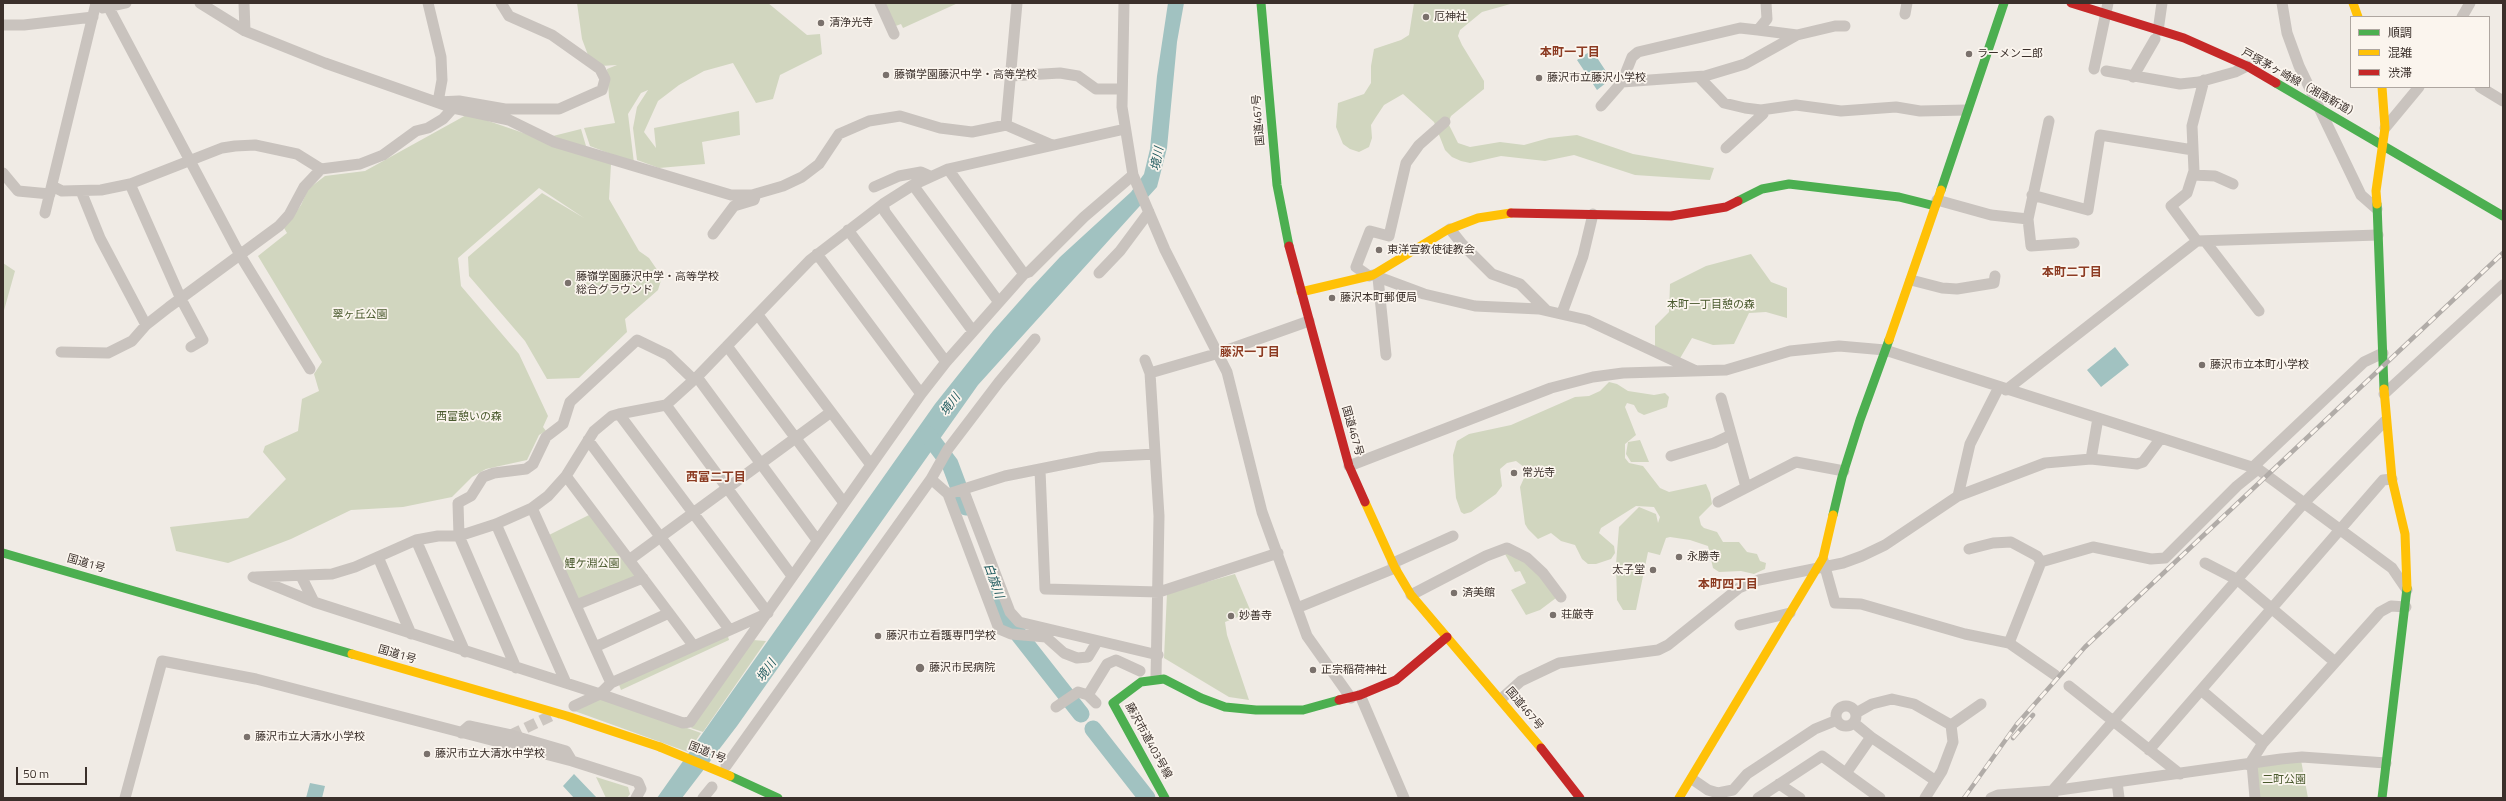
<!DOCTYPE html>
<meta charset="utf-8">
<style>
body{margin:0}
#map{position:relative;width:2506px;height:801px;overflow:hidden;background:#f0ebe5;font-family:"Titillium Web","Noto Sans JP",sans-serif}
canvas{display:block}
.frame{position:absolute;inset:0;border:4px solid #3b302b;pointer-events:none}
.legend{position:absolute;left:2350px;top:16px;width:140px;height:72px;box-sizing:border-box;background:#fbf5ee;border:1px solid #aea6a0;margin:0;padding:5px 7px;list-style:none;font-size:12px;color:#3b302b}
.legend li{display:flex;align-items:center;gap:8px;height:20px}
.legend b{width:20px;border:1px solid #aea6a0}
.scale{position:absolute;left:16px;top:767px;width:71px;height:18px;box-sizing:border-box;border:2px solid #3b302b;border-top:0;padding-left:5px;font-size:12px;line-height:14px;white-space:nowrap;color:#3b302b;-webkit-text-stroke:3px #fbf5ee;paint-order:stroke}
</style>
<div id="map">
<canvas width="2506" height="801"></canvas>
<div class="frame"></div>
<ul class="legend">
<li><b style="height:5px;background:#4caf50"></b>順調</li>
<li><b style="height:5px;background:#ffc107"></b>混雑</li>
<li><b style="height:5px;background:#c62828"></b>渋滞</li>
</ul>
<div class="scale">50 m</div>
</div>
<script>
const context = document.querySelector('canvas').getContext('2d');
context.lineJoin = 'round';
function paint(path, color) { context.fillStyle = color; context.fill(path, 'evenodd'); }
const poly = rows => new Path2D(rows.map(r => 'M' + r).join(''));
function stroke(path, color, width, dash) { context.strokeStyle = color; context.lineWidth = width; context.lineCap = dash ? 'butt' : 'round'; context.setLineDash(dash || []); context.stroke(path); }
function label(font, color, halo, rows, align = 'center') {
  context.font = font + ' "Titillium Web","Noto Sans JP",sans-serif'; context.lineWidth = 3.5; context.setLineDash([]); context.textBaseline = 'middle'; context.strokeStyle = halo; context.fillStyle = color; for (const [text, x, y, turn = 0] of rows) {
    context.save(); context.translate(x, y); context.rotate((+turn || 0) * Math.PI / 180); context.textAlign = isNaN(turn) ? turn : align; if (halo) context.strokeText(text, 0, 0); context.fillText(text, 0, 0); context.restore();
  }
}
paint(poly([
 [577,3,768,3,807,35,820,34,822,54,780,75,773,99,756,103,733,63,704,71,679,85,658,101,644,132,656,148,654,128,739,111,740,135,702,142,705,164,659,168,637,160,633,128,637,107,648,90,641,93,628,114,634,163,590,146,584,128,615,123,609,97,607,69,617,65,600,66,588,55,582,39],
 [882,3,958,3,903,28,901,24,893,27],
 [1414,3,1514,3,1482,12,1460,30,1458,36,1462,45,1484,81,1484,89,1451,116,1448,123,1458,143,1470,147,1500,142,1524,145,1549,138,1577,135,1633,154,1714,168,1710,180,1635,175,1574,155,1545,161,1501,156,1470,163,1461,161,1452,157,1445,150,1434,122,1403,94,1384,105,1376,117,1371,125,1372,138,1369,147,1359,152,1350,149,1343,144,1336,127,1338,103,1364,94,1371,83,1371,66,1374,49,1401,40,1409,35],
 [468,114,541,139,581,129,586,146,611,164,609,199,639,251,649,258,662,277,658,290,625,319,627,332,579,378,547,379,525,341,469,276,468,257,542,193,584,218,539,188,458,258,461,286,519,354,548,416,543,427,546,431,539,435,527,460,486,469,472,477,452,497,403,507,351,510,291,539,228,563,176,551,170,527,248,518,286,479,263,452,265,446,298,431,302,399,319,391,314,374,322,362,258,256,287,233,284,228,301,205,308,189,325,176,365,171],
 [1751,254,1771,282,1787,288,1787,318,1766,312,1749,313,1734,344,1713,345,1692,338,1679,360,1655,352,1655,326,1669,312,1670,284,1706,266],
 [3,263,15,271,3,314],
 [1609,382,1617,384,1628,391,1654,395,1665,393,1669,397,1667,407,1644,415,1638,412,1634,405,1627,403,1625,407,1636,435,1625,444,1625,458,1629,463,1643,466,1660,488,1669,492,1706,484,1710,493,1712,504,1699,517,1701,525,1704,528,1717,532,1723,542,1739,542,1747,552,1757,554,1760,561,1766,563,1765,569,1754,574,1741,571,1719,572,1713,568,1708,546,1690,540,1670,537,1666,538,1660,555,1648,552,1636,610,1623,610,1617,600,1616,564,1619,527,1639,507,1656,514,1658,523,1660,517,1654,507,1636,506,1601,528,1599,533,1614,546,1615,553,1611,559,1596,564,1588,564,1582,559,1575,545,1561,541,1551,533,1538,539,1528,529,1525,524,1520,487,1524,478,1524,467,1516,461,1507,463,1500,469,1502,486,1496,494,1471,512,1464,514,1461,512,1456,498,1454,474,1453,455,1457,441,1469,434,1511,425,1575,397,1589,396,1600,391],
 [1640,440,1649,462,1631,462,1626,454,1628,442],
 [591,514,637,577,579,600,545,537],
 [1513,551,1541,578,1556,598,1540,610,1526,615,1511,590,1526,583,1520,571,1515,572,1505,554],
 [1235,574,1251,612,1225,622,1227,635,1249,700,1229,697,1164,658,1167,593],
 [727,633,729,640,621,690,618,682],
 [753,640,766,641,703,732,691,728],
 [598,696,701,733,688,752,569,709],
 [2301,760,2308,798,2258,798,2256,767],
 [596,777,628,787,630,794,627,798,606,798]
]), '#d1d6bf');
paint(poly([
 [1168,3,1184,3,1177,42,1167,148,1157,187,978,385,737,726,682,798,657,798,935,404,993,331,1032,287,1060,257,1131,192,1144,174,1150,149,1157,76],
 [1592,50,1611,79,1597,90,1577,60],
 [2115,347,2129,365,2101,387,2087,370],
 [574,774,597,798,574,798,563,786],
 [310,783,325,786,322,798,306,798]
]), '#a1c2c1');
stroke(poly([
 [928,435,950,464,966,507],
 [998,594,1008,621,1081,714],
 [1093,729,1147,798]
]), '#a1c2c1', 17);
stroke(poly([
 [511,735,557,713]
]), '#ccc6c0', 11, [11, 5.5]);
stroke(poly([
 [200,3,245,31,325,63,453,108,509,120,554,142,731,195,752,195,783,186,802,177,819,164,839,134,869,121,900,116,940,128,972,132,1006,125,1052,145],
 [244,3,245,31],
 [428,3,441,57,442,80,438,102,459,101,505,109,559,109,602,90,605,79,600,69,552,35,509,16,501,3],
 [880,3,894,34],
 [1124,3,1122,107,1133,175,1165,250,1227,372,1262,512,1307,636,1351,698],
 [2282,3,2287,33,2299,66,2361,195,2377,209],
 [103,8,126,3],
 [109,8,240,255,310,369],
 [1905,14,1907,3],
 [2462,17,2470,3],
 [3,25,24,25,93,17],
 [1758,30,1797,35],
 [2158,31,2162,3],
 [2094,69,2108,3],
 [2106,71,2180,84,2199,82,2235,72,2247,66],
 [1010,76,1060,73,1078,76,1096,89,1121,89],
 [1699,77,1724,103,1745,108,1761,110,1796,105,1841,111,1896,107,1920,111,1967,110],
 [2133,77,2155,39],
 [1622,82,1632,57,1638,52,1740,28,1758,30,1767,19,1766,3],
 [2480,87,2503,101],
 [1601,106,1622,82,1705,76,1745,64,1797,35,1835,26,1845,26],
 [2049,121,2028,219,2031,246,2074,243],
 [1006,125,1017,3],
 [2385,128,2419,87],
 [1726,148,1763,114,1761,110],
 [948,169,1024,274],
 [3,173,18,191,50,194],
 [2193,175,2215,176,2233,184],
 [130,184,181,299,203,340,191,347],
 [913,185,998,301],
 [52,186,62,191,101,190,130,184,222,148,235,146,255,145,297,154,321,169],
 [874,187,899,176,921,172,930,176],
 [81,191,100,238,146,325],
 [2032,195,2088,210,2100,135,2193,150],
 [1937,200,1991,215,2028,219],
 [883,204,885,212,972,330],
 [45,213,96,3],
 [1450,229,1462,244,1492,274,1520,284,1546,310],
 [848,230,946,362],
 [713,234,734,206,754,200,755,197],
 [2197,241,2171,206,2187,193,2194,171,2192,126,2204,80],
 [2205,241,2259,311],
 [817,254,921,394],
 [1099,273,1120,251,1149,212],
 [1373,275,1424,294,1475,306,1539,309,1587,320,1694,370],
 [1369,276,1356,267,1370,231,1389,236,1406,163,1419,145,1445,122],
 [1378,278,1386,355],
 [1911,280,1942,288,1957,289,1994,283,1995,276],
 [1562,313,1583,256,1593,214],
 [758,315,871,465],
 [727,346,844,503],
 [61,352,108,353,132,341,146,325,169,307,279,226,289,215,304,187,321,169,360,164,383,155,416,131,428,128,443,119,453,108],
 [1145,360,1150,373],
 [697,377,817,540],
 [2006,390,2197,241,2378,235],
 [2384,394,2503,285],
 [1721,398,1746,487],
 [666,405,792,576],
 [588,440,729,629],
 [1671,456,1714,443,1731,435],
 [2091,459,2098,418],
 [1349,466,1551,388,1593,377,1623,373,1726,370,1790,351,1839,346,1885,350,2258,469,2392,568,2407,590],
 [2253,467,2364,362,2383,353],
 [1040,470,1045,589,1159,592,1278,553],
 [566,476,693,645],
 [931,479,948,494,999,629,1011,634,1046,637,1064,653,1077,658,1088,657,1097,642],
 [963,489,1010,612,1019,622,1158,655],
 [948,494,1005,476,1100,457,1155,454],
 [1958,496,1970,444,1999,387],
 [1718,502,1796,462,1844,471],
 [532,508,611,683],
 [496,524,566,683],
 [416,540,465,652],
 [1969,549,1993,543,2011,542,2037,556,2041,562,2009,643],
 [378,557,411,634],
 [629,560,831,412],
 [1823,560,1835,603,1861,604,1965,634,2009,643,2055,675],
 [2041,562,2093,547,2151,559,2165,558,2237,486,2258,469],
 [1393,563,1453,536],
 [2205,563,2238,580,2335,662],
 [301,576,314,602],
 [253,577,314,602,600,694,683,723,690,722,921,394,946,362,1024,274,1029,272,1084,217,1133,175],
 [256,577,332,574,355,567,416,540,438,536,459,536,496,524,532,508,548,496,566,476,594,431,612,416,619,414,666,405,697,377,810,260,883,204,913,185,948,169,1125,129],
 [1411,595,1486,556,1507,548,1527,558,1543,573,1561,597],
 [576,605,643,578],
 [1297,608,1395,568],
 [1740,625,1790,613],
 [595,647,669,613],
 [516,668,459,536,458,503,471,496,483,477,494,473,526,469,533,464,546,437,563,424,570,402,637,340,668,355,694,380],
 [1156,678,1159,516,1150,373,1219,353,1309,321],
 [2069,686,2180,774],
 [2201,690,2263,743],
 [1088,695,1107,664,1116,660,1140,671],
 [1360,695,1404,798],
 [1501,699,1521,681,1559,663,1658,650,1668,645,1739,588,1759,580,1843,563,1862,556,1885,545,1958,496,2045,463,2091,459,2137,464,2143,462,2161,438],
 '1836 716a10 10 0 1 1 20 0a10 10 0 1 1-20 0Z',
 [574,706,600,694,611,683,768,613,619,414],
 [1056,707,1078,692,1088,695,1096,703],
 [1856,713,1872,704,1892,699,1914,704,1951,725],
 [1854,723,1871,737],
 [1951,725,1981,704],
 [461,733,469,726,511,735,566,751,572,761],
 [2149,750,2383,480,2392,479],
 [2252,764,2255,798],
 [2249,765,2263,743,2380,612,2391,606,2406,607],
 [726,766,931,479,948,449,999,382,1035,339],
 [1846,773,1871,737,1936,781],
 [1692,779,1708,790,1718,793,1733,790,1747,774,1815,729,1837,720],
 [2117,782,2119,798],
 [1779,784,1800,798],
 [125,798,162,661,256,679,572,761,638,782,641,789,636,798],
 [703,798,712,787],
 [1758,798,1822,756,1880,798],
 [1925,798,1942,771,1953,742,1951,725],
 [1991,798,1998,795,2052,791,2281,759,2302,757,2386,763],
 [2053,798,2052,791,2304,503,2385,421]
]), '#c9c3be', 11);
stroke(poly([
 [1261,3,1277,185,1289,246],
 [2276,83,2503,216],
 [1941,190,2004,3],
 [1738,201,1762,189,1789,184,1899,197,1935,206],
 [2377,204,2384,389],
 [1833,515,1842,477,1860,420,1889,340],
 [3,553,352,654],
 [730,776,778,798],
 [1165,798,1113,703,1141,682,1164,679,1201,698,1225,707,1256,710,1303,710,1339,700],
 [2382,798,2407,588]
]), '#4caf50', 9);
stroke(poly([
 [2353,3,2358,17],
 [2377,204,2376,191,2385,128,2382,87],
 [1301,292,1373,275,1447,230,1478,218,1511,213],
 [1889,340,1941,190],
 [2384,389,2392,479,2405,534,2407,588],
 [1365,502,1395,568,1411,595,1541,748],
 [352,654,567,716,660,747],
 [1679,798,1823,558,1833,515]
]), '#ffc107', 9);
stroke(poly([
 [2071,3,2184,38,2247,66,2276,83],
 [1511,213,1671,216,1726,207,1738,201],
 [1289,246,1349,466,1365,502],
 [1339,700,1360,695,1396,680,1447,637],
 [1541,748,1580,798]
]), '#c62828', 9);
const rail = poly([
 [2013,738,2033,715],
 [1964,798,2017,724,2085,647,2503,253]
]);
stroke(rail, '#b1aca8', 4.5);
stroke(rail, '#fbf5ee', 3, [9]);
stroke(poly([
 [660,747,730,776]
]), '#ffc107', 9);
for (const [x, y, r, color] of [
 [1426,17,4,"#7a716c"],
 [821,23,4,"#7a716c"],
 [1969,54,4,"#7a716c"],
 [886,75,4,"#7a716c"],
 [1539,78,4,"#7a716c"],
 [1379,250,4,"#7a716c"],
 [568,283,4,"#7a716c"],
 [1332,298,4,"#7a716c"],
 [2202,365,4,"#7a716c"],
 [1514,473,4,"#7a716c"],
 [1679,557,4,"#7a716c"],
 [1653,570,4,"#7a716c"],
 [1454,593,4,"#7a716c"],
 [1553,615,4,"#7a716c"],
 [1231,616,4,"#7a716c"],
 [878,636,4,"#7a716c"],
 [920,668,5,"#7a716c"],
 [1313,670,4,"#7a716c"],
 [247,737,4,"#7a716c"],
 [427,754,4,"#7a716c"]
]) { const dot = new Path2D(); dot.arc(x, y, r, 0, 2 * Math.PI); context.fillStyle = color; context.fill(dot); stroke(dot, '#fbf5ee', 1.5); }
label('11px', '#3b302b', '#fbf5ee', [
 ["厄神社",1434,17],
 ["清浄光寺",829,23],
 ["ラーメン二郎",1977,54],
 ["藤嶺学園藤沢中学・高等学校",894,75],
 ["藤沢市立藤沢小学校",1547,78],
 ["東洋宣教使徒教会",1387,250],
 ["藤嶺学園藤沢中学・高等学校",576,277],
 ["総合グラウンド",576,290],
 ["藤沢本町郵便局",1340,298],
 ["藤沢市立本町小学校",2210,365],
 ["常光寺",1522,473],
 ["永勝寺",1687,557],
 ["太子堂",1645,570,"right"],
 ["済美館",1462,593],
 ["荘厳寺",1561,615],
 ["妙善寺",1239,616],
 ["藤沢市立看護専門学校",886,636],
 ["藤沢市民病院",929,668],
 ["正宗稲荷神社",1321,670],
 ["藤沢市立大清水小学校",255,737],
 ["藤沢市立大清水中学校",435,754]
], 'left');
label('11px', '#3b302b', '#fbf5ee', [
 ["戸塚茅ヶ崎線（湘南新道）",2300,84,29],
 ["国道467号",1259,120,-95],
 ["国道467号",1352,431,74],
 ["国道1号",86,564,16],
 ["国道1号",397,655,16],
 ["国道467号",1524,709,50],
 ["藤沢市道403号線",1148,741,61],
 ["国道1号",707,753,22]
]);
label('11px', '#4a5a2e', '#fbf5ee', [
 ["本町一丁目憩の森",1711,305],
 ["翠ヶ丘公園",360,315],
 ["西富憩いの森",469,417],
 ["鯉ケ淵公園",592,564],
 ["二町公園",2284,780]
]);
label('bold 12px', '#8c3b22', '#fbf5ee', [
 ["本町一丁目",1570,53],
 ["本町二丁目",2072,273],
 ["藤沢一丁目",1250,353],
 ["西富二丁目",716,478],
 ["本町四丁目",1728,585]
]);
label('italic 12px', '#1f5a5e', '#fbf5ee', [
 ["境川",1158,159,-80],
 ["境川",951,405,-53],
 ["白旗川",993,581,70],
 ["境川",767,671,-55]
]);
</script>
